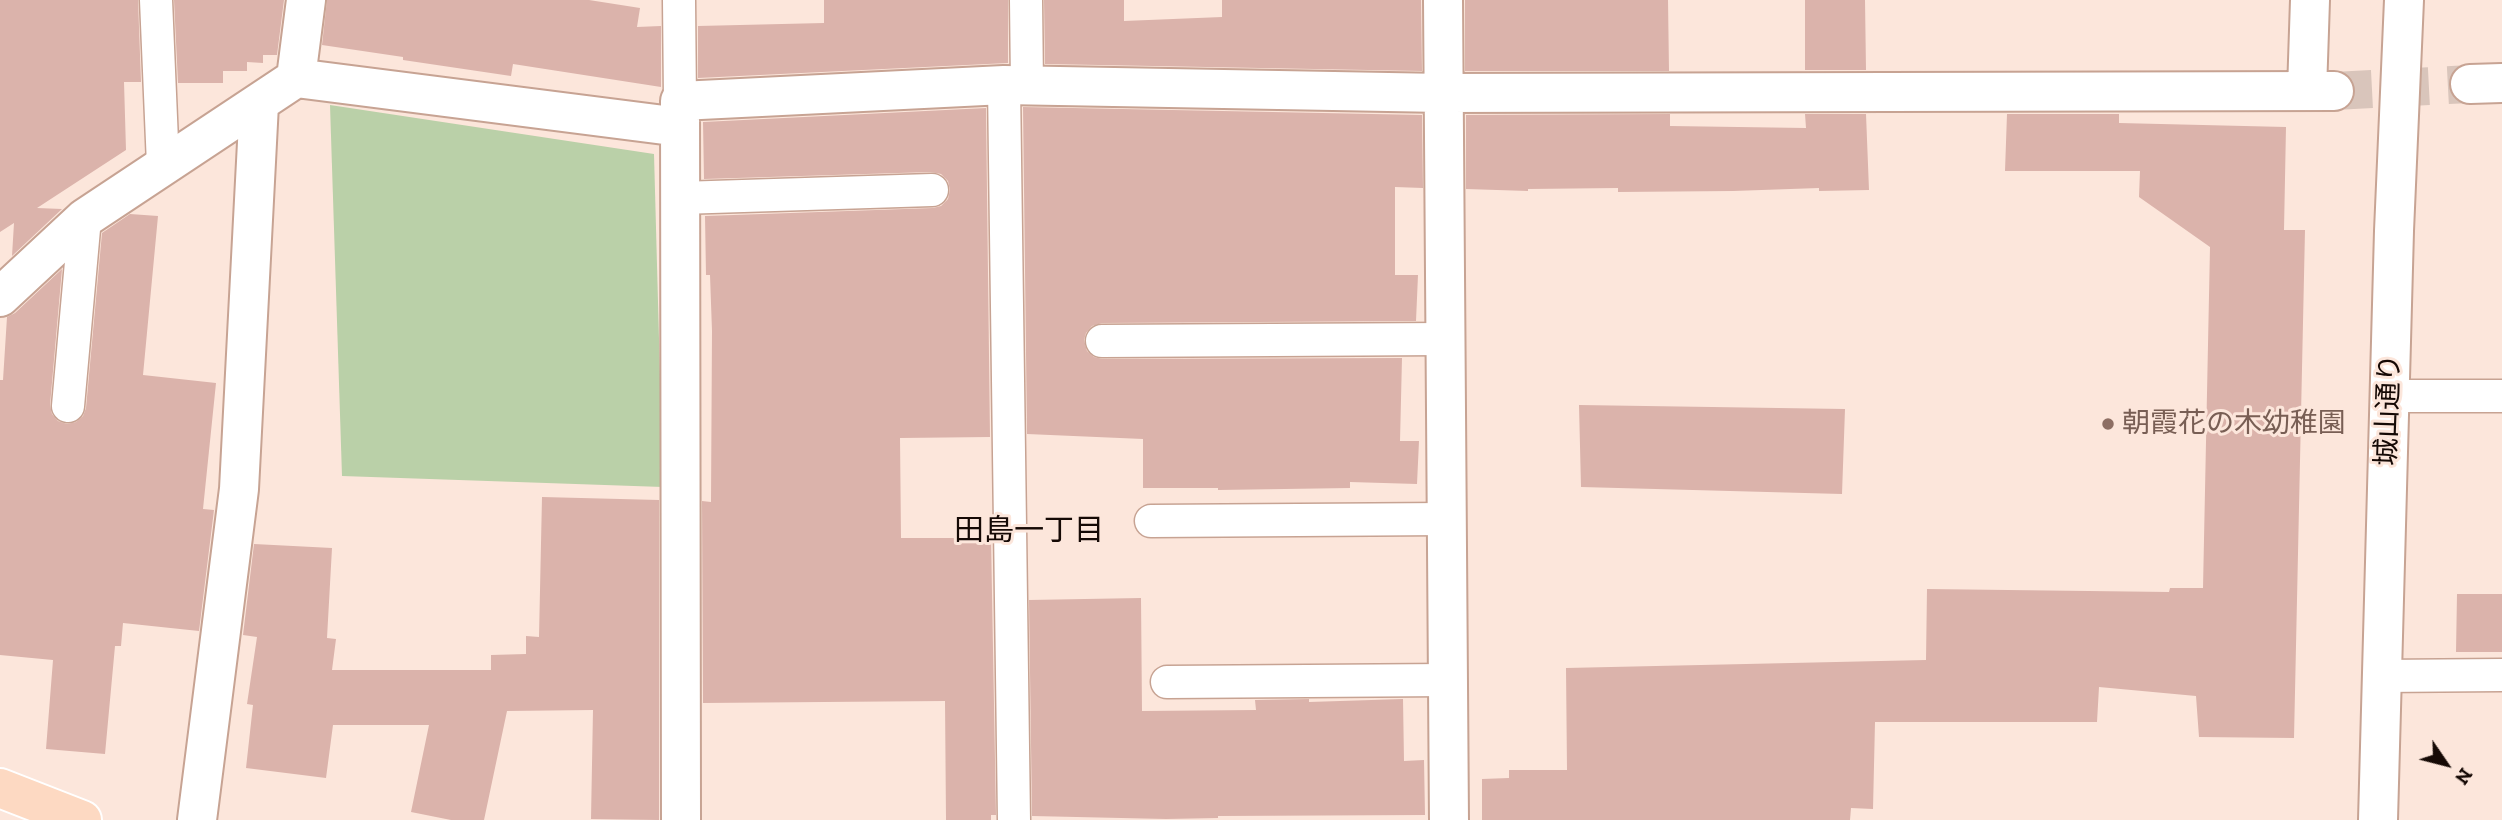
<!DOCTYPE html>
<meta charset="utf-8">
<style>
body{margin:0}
#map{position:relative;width:2502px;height:820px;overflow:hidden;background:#fce6db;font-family:"Zilla Slab",serif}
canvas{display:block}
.north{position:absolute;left:2411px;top:729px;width:70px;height:70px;-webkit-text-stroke:5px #fce6db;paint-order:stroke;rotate:125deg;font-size:19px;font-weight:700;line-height:28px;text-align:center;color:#150905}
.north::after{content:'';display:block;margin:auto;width:24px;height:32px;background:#150905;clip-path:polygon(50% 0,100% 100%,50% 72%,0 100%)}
</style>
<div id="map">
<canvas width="2502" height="820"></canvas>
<div class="north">N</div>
</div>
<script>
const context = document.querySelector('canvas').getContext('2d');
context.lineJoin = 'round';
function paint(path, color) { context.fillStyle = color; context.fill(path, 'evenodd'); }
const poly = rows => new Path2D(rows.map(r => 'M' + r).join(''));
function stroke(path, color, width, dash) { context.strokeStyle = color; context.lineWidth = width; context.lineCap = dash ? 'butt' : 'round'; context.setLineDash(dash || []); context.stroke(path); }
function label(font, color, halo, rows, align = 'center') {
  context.font = font + ' "Zilla Slab","Noto Sans JP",serif'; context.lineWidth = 6; context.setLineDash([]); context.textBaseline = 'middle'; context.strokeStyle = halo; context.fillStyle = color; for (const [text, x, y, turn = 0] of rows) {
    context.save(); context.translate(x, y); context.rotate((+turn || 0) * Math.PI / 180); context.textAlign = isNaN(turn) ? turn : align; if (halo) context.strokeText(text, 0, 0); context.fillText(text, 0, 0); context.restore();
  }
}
paint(poly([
 [330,105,654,154,663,487,342,476]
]), '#bad0a8');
paint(poly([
 [0,0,138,0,141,82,124,82,126,150,37,208,62,209,12,256,14,223,0,232],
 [174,0,284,0,277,55,263,55,263,63,247,62,247,71,223,71,223,83,178,83],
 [327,0,589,0,640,8,637,27,661,26,661,87,513,64,511,76,403,60,403,57,322,45],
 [824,0,1008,0,1008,63,698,78,698,26,824,23],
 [1044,0,1124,0,1124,21,1222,17,1222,0,1421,0,1422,71,1045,64],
 [1465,0,1668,0,1669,71,1465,71],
 [1805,0,1865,0,1866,70,1805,70],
 [1023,107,1422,115,1423,188,1395,187,1395,275,1418,275,1416,321,1102,323,1092,326,1086,333,1084,340,1087,351,1094,357,1102,359,1402,358,1400,441,1419,441,1417,484,1350,482,1350,488,1218,490,1218,488,1143,488,1143,439,1027,434],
 [986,108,990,437,900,438,901,538,991,538,996,815,991,815,991,820,946,820,945,701,703,703,702,501,711,502,712,331,710,275,706,275,705,216,933,208,941,206,948,199,950,190,948,181,941,174,931,172,704,179,703,122],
 [1670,114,1670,126,1806,128,1805,114,1866,114,1869,190,1819,191,1819,188,1733,191,1618,192,1618,188,1528,189,1528,191,1466,189,1466,115],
 [2007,114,2119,114,2119,123,2286,127,2284,230,2305,230,2294,738,2199,737,2196,696,2099,687,2097,722,1875,722,1873,809,1851,808,1850,820,1482,820,1482,779,1509,778,1509,770,1567,770,1566,668,1926,660,1927,589,2169,592,2170,588,2203,588,2210,247,2139,197,2140,171,2005,171],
 [130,214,158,216,143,375,216,383,203,509,214,510,199,631,123,623,121,646,115,646,105,754,46,749,53,660,0,655,0,380,3,380,7,317,15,313,62,269,50,405,52,414,58,421,67,424,76,422,83,416,86,408,102,233],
 [1579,405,1845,409,1842,494,1581,487],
 [542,497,659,500,659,820,591,819,593,710,507,711,484,820,451,820,411,812,429,725,333,725,326,778,246,768,253,705,247,704,257,637,243,635,254,544,332,548,327,638,336,639,332,670,491,670,491,655,526,654,526,636,539,637],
 [2457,594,2502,594,2502,652,2456,652],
 [1141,598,1142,711,1256,710,1255,700,1309,699,1309,702,1403,699,1404,761,1424,760,1425,815,1218,816,1218,818,1166,819,1032,816,1029,600]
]), '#dbb3ab');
stroke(poly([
 [2334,91,2470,84]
]), '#d9c5bb', 38, [38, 19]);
const service = poly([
 [156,0,163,165],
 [679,0,680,101],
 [1026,0,1027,85],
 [1004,85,1014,820],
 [680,198,932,190],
 [1102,341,1445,339],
 [2390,396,2502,396],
 [68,406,85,218],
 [1151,521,1446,519],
 [2381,676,2502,675],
 [1167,682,1448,680]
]);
const minor = poly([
 [1443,0,1449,820],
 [296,78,306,0],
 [2470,84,2502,83],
 [2307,91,2310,0],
 [0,297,85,218,296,78,680,127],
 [197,820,239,489,259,104],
 [681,820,680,101,1004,85,1443,93,2334,91]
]);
const tertiary = poly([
 [2378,820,2394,231,2404,0]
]);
const primary = poly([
 [0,788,82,820]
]);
stroke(service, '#c7a393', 35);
stroke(minor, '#c7a393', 42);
stroke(tertiary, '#c7a393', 42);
stroke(primary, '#fff', 42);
stroke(service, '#fff', 32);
stroke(minor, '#fff', 38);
stroke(tertiary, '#fff', 38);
stroke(primary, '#fdd9c2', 38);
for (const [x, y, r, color] of [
 [2108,424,7,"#8d6e63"]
]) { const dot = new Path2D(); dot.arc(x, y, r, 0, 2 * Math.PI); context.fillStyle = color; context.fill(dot); stroke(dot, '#fce6db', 2.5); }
label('28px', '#150905', '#fce6db', [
 ["城山通り",2389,410,-88]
]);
label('28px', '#785e54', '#fce6db', [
 ["朝霞花の木幼稚園",2122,424]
], 'left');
label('30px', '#150905', '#fce6db', [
 ["田島一丁目",1029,531]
]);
</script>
